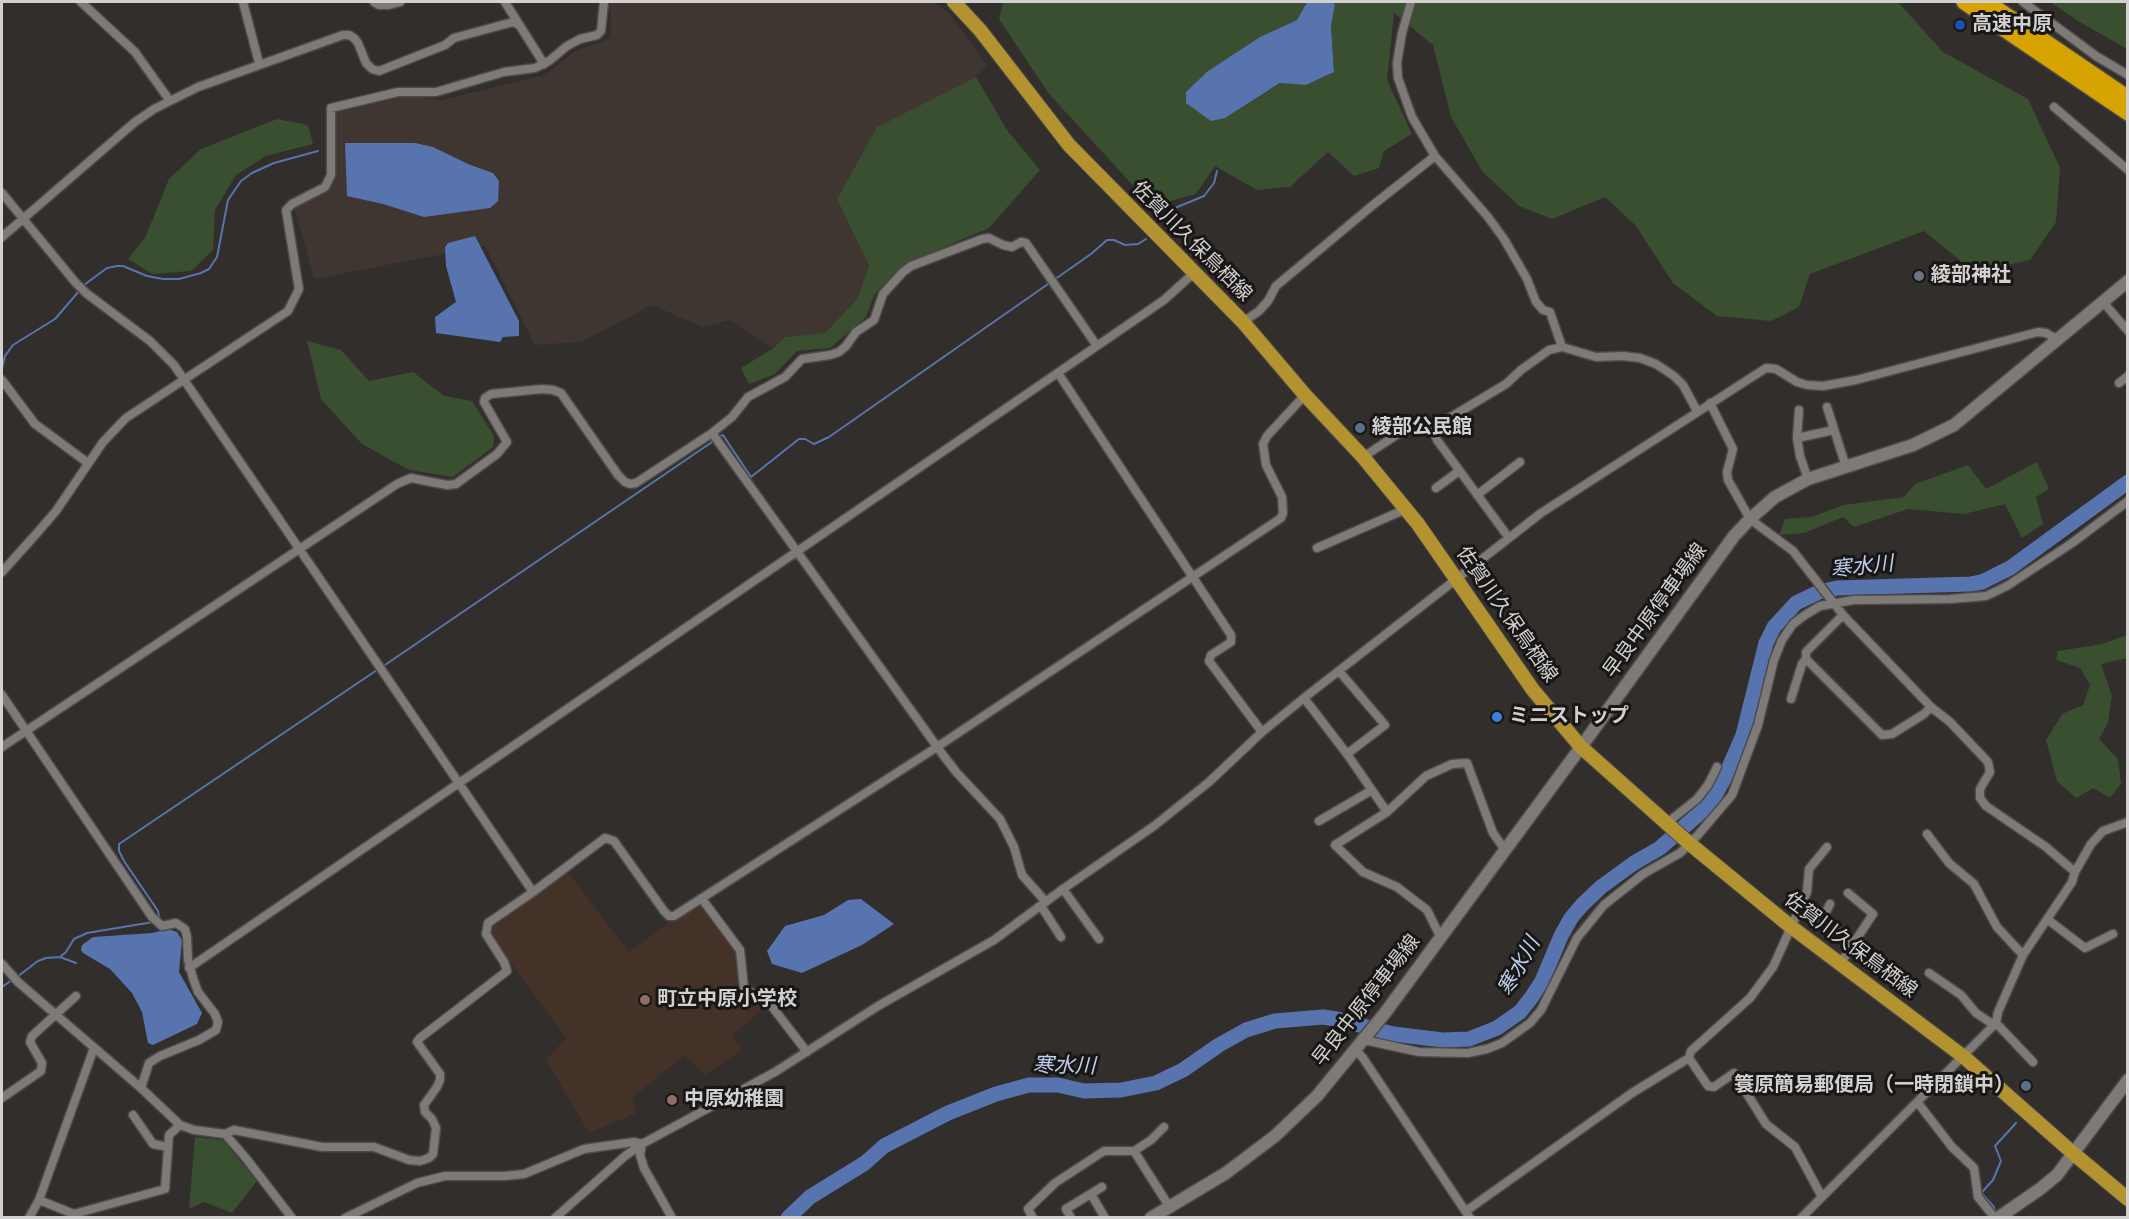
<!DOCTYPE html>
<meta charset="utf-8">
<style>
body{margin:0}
#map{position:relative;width:2129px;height:1219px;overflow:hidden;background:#312e2c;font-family:"Sofia Sans Condensed",sans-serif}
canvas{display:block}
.frame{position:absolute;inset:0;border:3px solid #d3d1d0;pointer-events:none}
</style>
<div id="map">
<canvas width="2129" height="1219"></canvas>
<div class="frame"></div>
</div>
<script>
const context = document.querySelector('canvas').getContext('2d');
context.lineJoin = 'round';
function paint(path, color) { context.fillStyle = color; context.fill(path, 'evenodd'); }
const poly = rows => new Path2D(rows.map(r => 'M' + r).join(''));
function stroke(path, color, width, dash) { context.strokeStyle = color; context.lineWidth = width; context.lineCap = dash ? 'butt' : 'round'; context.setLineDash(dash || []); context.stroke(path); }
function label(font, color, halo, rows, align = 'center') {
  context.font = font + ' "Sofia Sans Condensed","Noto Sans JP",sans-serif'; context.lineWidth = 6; context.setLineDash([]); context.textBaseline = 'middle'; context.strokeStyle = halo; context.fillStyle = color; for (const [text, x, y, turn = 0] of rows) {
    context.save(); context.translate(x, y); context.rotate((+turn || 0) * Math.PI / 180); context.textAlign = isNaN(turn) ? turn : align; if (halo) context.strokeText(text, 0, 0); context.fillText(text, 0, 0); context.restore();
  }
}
paint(poly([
 [610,2,934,2,950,14,987,66,976,77,877,127,837,199,869,266,857,299,825,333,785,337,772,348,730,320,702,327,652,305,581,342,535,345,485,246,314,279,294,206,333,184,333,112,402,95,442,100,544,75,575,51,611,38]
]), '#3f3631');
paint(poly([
 [566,870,629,952,671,921,700,903,735,950,740,993,764,1007,732,1036,743,1049,705,1075,685,1055,632,1098,636,1113,589,1133,546,1060,566,1038,489,933,492,923]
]), '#443229');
paint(poly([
 [1003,2,1307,2,1297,20,1260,37,1208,71,1225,118,1281,83,1306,85,1334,72,1331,26,1335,4,1331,2,1898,2,1943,52,2028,99,2060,168,2056,222,2030,260,1974,272,1924,231,1810,274,1799,307,1771,321,1717,316,1673,283,1636,226,1605,197,1552,219,1519,206,1482,171,1451,117,1433,45,1394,13,1387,80,1412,134,1384,151,1379,168,1354,176,1328,152,1290,187,1257,190,1215,166,1196,194,1152,206,1049,94,999,19],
 [2050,2,2127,2,2127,49,2078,21],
 [976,77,1007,130,1040,170,989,228,904,264,874,295,866,317,830,348,797,351,775,374,749,384,741,368,772,349,785,337,825,333,857,299,869,266,837,199,877,127],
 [277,119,308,125,313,144,266,156,236,175,215,210,213,250,191,271,152,274,128,259,145,238,169,179,201,149],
 [307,341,341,350,369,381,413,372,444,396,472,401,494,436,493,447,453,477,409,470,362,444,321,399],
 [2037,462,2049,489,2036,497,2043,524,2022,538,2005,504,1964,514,1908,509,1854,527,1843,517,1804,533,1779,535,1785,519,1811,517,1844,505,1904,497,1915,484,1968,465,1986,489],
 [2127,635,2127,658,2101,664,2112,696,2108,723,2099,739,2118,759,2121,784,2110,798,2093,788,2076,798,2057,781,2046,740,2062,714,2083,705,2090,685,2080,668,2056,660,2058,651,2102,644],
 [195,1137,223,1140,257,1181,232,1213,204,1202,189,1209]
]), '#394f2f');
paint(poly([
 [1307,2,1331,2,1335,4,1331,26,1334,72,1306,85,1280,83,1225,118,1211,121,1186,103,1186,92,1208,71,1260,37,1297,20],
 [345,143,415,143,433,147,468,164,493,173,499,181,498,201,490,208,424,217,383,204,347,196],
 [475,236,519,321,519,336,503,337,500,342,436,333,435,317,456,302,446,266,445,247,448,243],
 [861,899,894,924,862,945,802,973,772,964,767,951,785,926,824,915,848,900],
 [168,929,177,932,182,940,179,972,202,1013,197,1024,153,1045,148,1043,142,1012,132,993,110,969,83,953,81,950,82,945,93,937,152,933]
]), '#5874ae');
stroke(poly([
 [1164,218,1175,208,1204,196,1214,183,1217,171],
 [84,285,107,268,117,266,123,266,147,276,163,279,179,279,201,273,209,269,217,257,228,200,241,181,252,173,274,163,318,151],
 [2,368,5,356,13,345,55,319,80,290],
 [719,437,723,435,751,477,799,439,805,439,814,444,829,437,1091,254,1107,240,1114,240,1125,245,1138,244,1146,239],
 [382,667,715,440],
 [157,919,159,917,158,911,124,861,119,851,119,844,377,670],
 [60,957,66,952,74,939,87,933,153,922],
 [17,977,38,961,46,958,60,957,76,963],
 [2,987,12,980],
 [1993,1213,1995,1211,1994,1207,1983,1195,1982,1192,1993,1180,2001,1161,1995,1146,2016,1123]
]), '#5874ae', 2);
stroke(poly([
 [788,1218,810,1197,865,1163,884,1146,948,1113,996,1094,1029,1085,1058,1085,1084,1091,1121,1090,1156,1083,1183,1070,1219,1045,1246,1030,1275,1021,1323,1017,1337,1019,1393,1034,1443,1040,1469,1039,1497,1028,1520,1012,1531,998,1542,981,1561,936,1571,918,1582,905,1601,887,1634,863,1660,848,1710,804,1724,779,1743,735,1766,643,1774,627,1796,603,1819,592,1837,588,1971,584,1982,582,2010,568,2128,482]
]), '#5874ae', 15);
const street = poly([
 [81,2,135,52,170,101],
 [243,2,259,63],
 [374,2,379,5,389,5,400,2],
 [505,2,544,64],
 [1411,2,1402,33,1397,63,1398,78,1412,117,1435,156,1488,217,1504,239,1527,279,1536,302,1543,310,1550,312,1562,347],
 [2023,2,2096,56,2128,75],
 [2054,107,2128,170],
 [2,193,75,282,86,293,150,341,174,365,533,892],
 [2,237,135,122,154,109,198,87,343,35,349,35,354,38,358,43,366,63,372,69,379,71,445,45,454,38,513,22,519,25],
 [2103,302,2128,331],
 [1243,322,1259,311,1268,301,1276,286,1373,205,1435,156],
 [1058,373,1231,635,1231,642,1211,655,1209,661,1262,732],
 [2,380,35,424,88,463],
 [2119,383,2128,376],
 [1710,403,1733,449,1727,472,1728,480,1750,519,1793,551,1843,615,1931,707,1950,722,1988,762,1990,772,1980,789,1980,798,1986,806,2046,847,2075,872],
 [1827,407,1846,467],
 [1799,410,1797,438,1800,456,1808,479],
 [1433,431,1437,440,1509,538],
 [712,433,943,755,957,773,1000,819,1014,847,1022,875,1046,902],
 [1797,438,1834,430],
 [1363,457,1398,434,1421,427,1433,431,1436,426,1506,384,1521,370,1549,350,1562,347,1596,357,1623,356,1640,358,1656,364,1674,376,1683,385,1697,411],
 [1436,488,1459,471],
 [1477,495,1520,462],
 [1317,548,1406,509],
 [2,572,37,533,56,511,103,442,126,418,288,311,299,289,286,210,292,204,325,187,331,175,331,108,398,92,436,92,504,72,535,68,549,61,567,46,580,39,597,35,601,31,604,2],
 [1843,615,1806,652,1806,659,1882,735,1892,734,1924,714,1931,707],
 [1339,671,1385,725,1347,754],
 [2,695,152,917,162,926,176,923,185,929,187,937,188,960,193,978,198,992,215,1014,218,1022,216,1030,199,1040,160,1056,149,1063,141,1088],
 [1304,698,1347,754,1387,812],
 [1791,699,1802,664,1806,659],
 [2,747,397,484,411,478,447,485,456,484,497,454,507,442,484,402,485,398,491,394,542,389,553,390,561,393,618,475,625,482,630,484,636,483,712,433,732,417,748,397,785,377,802,359,830,355,839,352,846,346,856,332,874,320,883,294,903,272,911,266,982,239,989,238,1003,245,1012,247,1021,242,1026,243,1097,346],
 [1319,821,1372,790],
 [1667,823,1697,799,1708,785,1717,767],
 [1927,834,1949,863,1974,884,1997,927,2023,955],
 [1063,889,1099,939],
 [702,899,740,950,744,988,770,1004,807,1052],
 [1830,904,1821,922,1855,942],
 [1041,906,1061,937],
 [2047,919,2085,948,2113,934],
 [1441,938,1427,910,1397,887,1363,872,1335,845,1387,812,1426,776,1452,764,1467,763,1493,833,1505,850],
 [2,964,18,982,141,1088,180,1125,194,1130,225,1134,234,1130,322,1147,374,1147,409,1160,420,1161,429,1158,433,1154,436,1128,432,1119,425,1112,424,1105,437,1087,440,1080,440,1074,417,1042,420,1038,507,971,504,962,486,934,488,923,533,892,605,838,614,841,664,911,669,916,674,916,937,747,1281,518,1283,513,1282,497,1266,465,1263,444,1267,436,1305,395],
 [1840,964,1873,914,1848,893],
 [189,968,1164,300,1195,272],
 [1929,973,1961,995,1976,1013,1991,1023,1996,1023,2033,1062],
 [1364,1040,1419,1052,1468,1053,1487,1049,1502,1043,1530,1023,1541,1010,1577,938,1604,905,1643,874,1680,853,1698,835,1732,795,1758,725,1774,660,1782,640,1793,624,1805,615,1820,606,1854,600,1950,599,1986,596,2007,586,2072,543,2128,501],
 [1356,1050,1363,1058,1470,1218],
 [1689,1058,1691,1051,1750,998,1773,967,1807,892,1809,869,1827,847],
 [2,1098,41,1071,42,1063,30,1042,32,1036,76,996],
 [1918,1103,1952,1147,1974,1168,1978,1197,1995,1218],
 [133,1115,153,1144,168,1147],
 [1164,1127,1151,1140,1134,1151,1169,1206],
 [225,1134,245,1157,292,1218],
 [642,1144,640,1155,644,1168,672,1218],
 [1091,1194,1105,1218],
 [39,1200,74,1214,165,1189,169,1135,180,1125],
 [1466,1211,1632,1093,1689,1058,1708,1086,1714,1087,1734,1073,1766,1124,1795,1147,1822,1197],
 [29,1218,39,1200,94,1048],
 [345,1218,417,1183,445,1176,505,1176,524,1174,584,1149,634,1142,642,1144],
 [555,1218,625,1156,642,1144,775,1072,878,1006,994,940,1063,889,1154,826,1209,782,1262,732,1304,698,1541,513,1766,368,1776,369,1797,382,1807,385,1823,386,1856,380,2038,332,2046,333,2058,340],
 [1033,1218,1028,1209,1055,1183,1104,1151,1134,1151],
 [1071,1218,1066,1209,1102,1187],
 [1801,1218,1996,1023,1998,1012,2023,955,2072,882,2075,872,2091,844,2103,831,2128,822]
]);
const secondary = poly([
 [1151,1218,1226,1173,1275,1136,1317,1096,1385,1013,1581,747,1734,536,1750,519,1775,497,1808,479,1913,445,1954,425,2128,281],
 [1998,1218,2040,1189,2057,1175,2128,1080]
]);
const primary = poly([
 [954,2,980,30,1069,145,1243,322,1305,395,1363,457,1418,524,1533,690,1581,747,1690,844,1790,926,1964,1057,2074,1154,2128,1199]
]);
const highway = poly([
 [1964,2,2128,113],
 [1987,2,2128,98]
]);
stroke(street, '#4d4a49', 11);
stroke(secondary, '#4d4a49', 15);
stroke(primary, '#4d4a49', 16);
stroke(highway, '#4d4a49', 18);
stroke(street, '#7e7a78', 8);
stroke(secondary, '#7e7a78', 12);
stroke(primary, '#b39330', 14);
stroke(highway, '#d7a300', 15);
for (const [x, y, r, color] of [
 [1960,25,6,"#1a4fb4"],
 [1919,276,6,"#6b7280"],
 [1360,428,6,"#5c6f8a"],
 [1497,717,6,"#3f7fe0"],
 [645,1000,6,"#8d6e63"],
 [2026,1086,6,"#5c6f8a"],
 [672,1100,6,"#8d6e63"]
]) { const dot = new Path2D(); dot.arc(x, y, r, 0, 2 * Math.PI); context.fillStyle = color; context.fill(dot); stroke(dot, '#181716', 2); }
label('bold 20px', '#d3d1d0', '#181716', [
 ["高速中原",1972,25],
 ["綾部神社",1931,276],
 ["綾部公民館",1372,428],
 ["ミニストップ",1509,717],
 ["町立中原小学校",657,1000],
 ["簑原簡易郵便局（一時閉鎖中）",2014,1086,"right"],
 ["中原幼稚園",684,1100]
], 'left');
label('20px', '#d3d1d0', '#181716', [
 ["佐賀川久保鳥栖線",1191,242,45],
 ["早良中原停車場線",1656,611,-54],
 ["佐賀川久保鳥栖線",1506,615,55],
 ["佐賀川久保鳥栖線",1850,946,37],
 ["早良中原停車場線",1367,1001,-52]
]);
label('italic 21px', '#bdceef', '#181716', [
 ["寒水川",1862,568,-6],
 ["寒水川",1520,967,-61],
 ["寒水川",1064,1067,1]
]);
</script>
